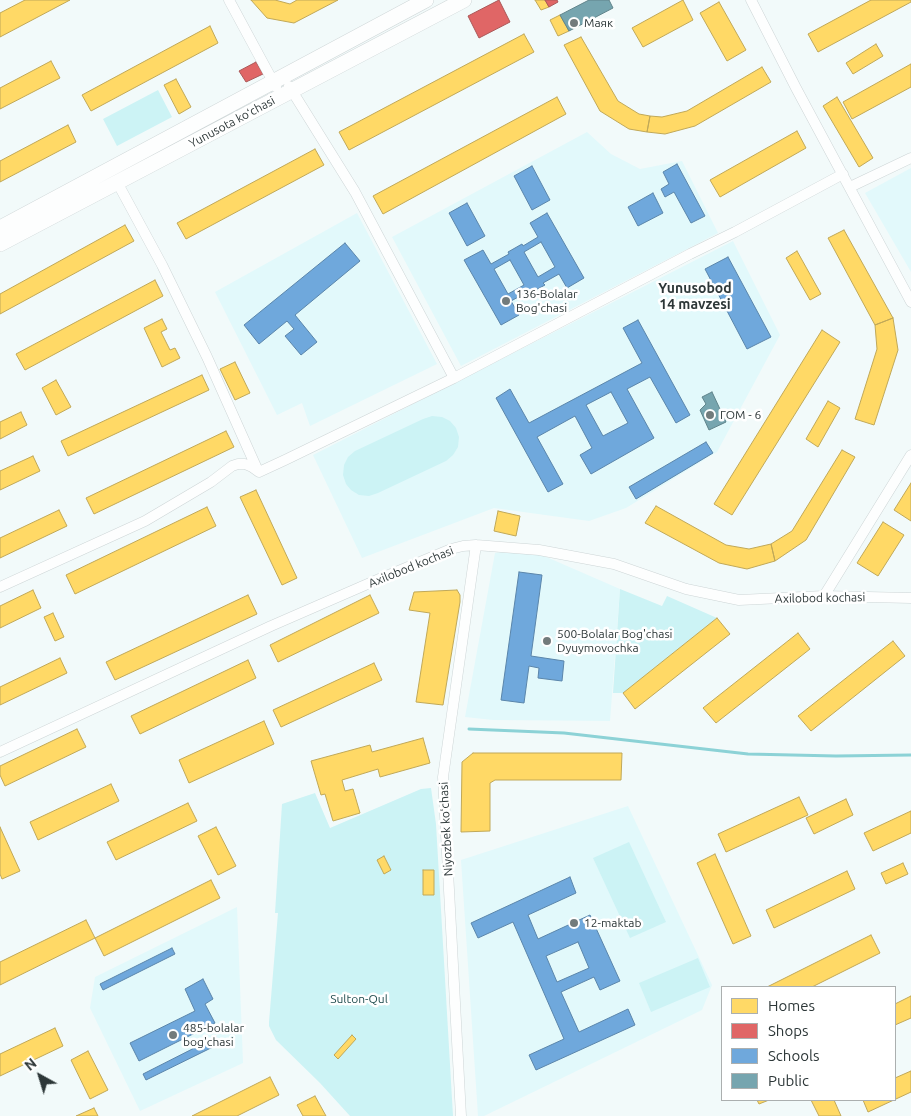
<!DOCTYPE html>
<meta charset="utf-8">
<style>
body{margin:0}
#map{position:relative;width:911px;height:1116px;overflow:hidden;background:#f2fafa;font-family:Ubuntu,sans-serif}
canvas{display:block}
.legend{position:absolute;left:721px;top:986px;width:175px;height:115px;box-sizing:border-box;background:#fff;border:1px solid #abafaf;margin:0;padding:6px 9px;list-style:none;font-size:15px;color:#2d3738}
.legend li{display:flex;align-items:center;gap:10px;height:25px}
.legend b{width:25px;border:1px solid #abafaf}
.north{position:absolute;left:15px;top:1051px;width:50px;height:50px;-webkit-text-stroke:4px #fff;paint-order:stroke;rotate:321deg;font-size:14px;font-weight:700;line-height:20px;text-align:center;color:#2d3738}
.north::after{content:'';display:block;margin:auto;width:18px;height:22px;background:#2d3738;clip-path:polygon(50% 0,100% 100%,50% 72%,0 100%)}
</style>
<div id="map">
<canvas width="911" height="1116"></canvas>
<ul class="legend">
<li><b style="height:14px;background:#ffd966"></b>Homes</li>
<li><b style="height:14px;background:#e06666"></b>Shops</li>
<li><b style="height:14px;background:#6fa8dc"></b>Schools</li>
<li><b style="height:14px;background:#76a5af"></b>Public</li>
</ul>
<div class="north">N</div>
</div>
<script>
const context = document.querySelector('canvas').getContext('2d');
context.lineJoin = 'round';
function paint(path, color) { context.fillStyle = color; context.fill(path, 'evenodd'); }
const poly = rows => new Path2D(rows.map(r => 'M' + r).join(''));
function stroke(path, color, width, dash) { context.strokeStyle = color; context.lineWidth = width; context.lineCap = dash ? 'butt' : 'round'; context.setLineDash(dash || []); context.stroke(path); }
function label(font, color, halo, rows, align = 'center') {
  context.font = font + ' Ubuntu,sans-serif'; context.lineWidth = 5; context.setLineDash([]); context.textBaseline = 'middle'; context.strokeStyle = halo; context.fillStyle = color; for (const [text, x, y, turn = 0] of rows) {
    context.save(); context.translate(x, y); context.rotate((+turn || 0) * Math.PI / 180); context.textAlign = isNaN(turn) ? turn : align; if (halo) context.strokeText(text, 0, 0); context.fillText(text, 0, 0); context.restore();
  }
}
paint(poly([
 [587,132,611,154,640,169,682,161,718,233,461,366,392,237],
 [911,168,911,272,865,193],
 [357,213,437,364,310,426,302,403,277,415,215,292],
 [733,241,780,335,717,452,626,508,589,521,494,508,362,558,313,455],
 [528,549,620,589,610,721,493,720,465,717,495,553],
 [628,806,712,985,702,1010,484,1116,478,1116,461,860],
 [237,907,243,1063,140,1111,90,1008,95,977]
]), '#e2f9fb');
paint(poly([
 [158,90,172,117,117,146,103,119],
 [432,416,442,417,450,421,456,428,459,437,458,447,453,455,446,461,378,493,369,496,359,495,351,490,346,484,343,475,344,465,348,457,355,451,423,419],
 [620,589,662,606,667,596,717,618,623,693,613,693],
 [431,788,436,824,453,1116,350,1116,320,1083,276,1040,269,1026,269,1022,278,913,275,913,282,804,315,793,330,828,421,789],
 [629,842,666,922,630,938,593,858],
 [698,958,710,987,651,1012,639,983]
]), '#ccf3f5');
const homes = poly([
 [25,0,70,0,0,37,0,13,25,0],
 [251,0,275,0,290,4,297,0,338,0,294,23,267,18,251,0],
 [535,0,545,0,549,7,541,10,535,0],
 [683,0,693,20,643,47,632,28,683,0],
 [871,0,911,0,911,2,818,52,808,34,871,0],
 [719,2,746,50,727,61,700,13,719,2],
 [560,15,569,31,558,36,550,20,560,15],
 [210,26,218,43,91,111,82,95,210,26],
 [524,34,534,52,349,150,339,132,524,34],
 [581,37,618,101,639,114,650,116,647,132,629,129,600,111,564,45,581,37],
 [876,44,883,56,853,74,846,63,876,44],
 [51,61,60,78,0,109,0,88,51,61],
 [911,64,911,87,852,119,843,102,911,64],
 [762,67,771,82,695,126,665,134,647,132,650,116,662,117,687,111,762,67],
 [176,79,191,107,179,114,164,85,176,79],
 [557,97,566,114,383,214,373,196,557,97],
 [837,97,873,158,859,167,823,106,837,97],
 [68,125,76,142,0,182,0,161,68,125],
 [797,131,806,148,720,197,710,180,797,131],
 [315,149,324,165,186,239,177,223,315,149],
 [125,225,134,241,0,314,0,294,125,225],
 [844,230,893,318,875,325,828,238,844,230],
 [797,251,821,294,810,300,786,258,797,251],
 [155,280,163,296,25,370,16,354,155,280],
 [893,318,898,350,874,425,855,419,877,349,875,325,893,318],
 [162,319,167,329,161,332,170,350,175,348,180,358,162,367,144,328,162,319],
 [822,330,840,342,732,515,714,504,822,330],
 [235,362,250,393,235,400,220,369,235,362],
 [202,375,209,390,68,456,61,441,202,375],
 [56,380,71,407,56,415,42,388,56,380],
 [828,401,840,408,818,447,806,439,828,401],
 [21,412,27,425,0,439,0,422,21,412],
 [226,431,234,447,94,514,86,498,226,431],
 [842,450,855,457,806,540,775,561,771,544,792,531,842,450],
 [33,456,40,471,0,490,0,471,33,456],
 [911,483,911,521,894,510,911,483],
 [256,490,297,578,282,585,240,497,256,490],
 [656,506,726,545,749,549,771,544,775,561,747,569,719,563,645,523,656,506],
 [207,507,216,526,75,594,66,575,207,507],
 [59,510,67,526,0,558,0,538,59,510],
 [498,511,520,516,516,536,494,531,498,511],
 [883,522,904,535,878,576,857,563,883,522],
 [33,590,41,608,0,628,0,606,33,590],
 [457,590,460,595,460,602,443,705,416,702,430,613,409,610,414,592,457,590],
 [248,595,257,614,115,680,106,662,248,595],
 [370,595,379,613,278,662,270,645,370,595],
 [53,613,64,637,55,641,44,617,53,613],
 [717,618,730,634,635,709,623,693,717,618],
 [798,633,810,649,716,723,703,708,798,633],
 [893,641,905,656,811,731,798,716,893,641],
 [60,658,67,673,0,705,0,687,60,658],
 [248,660,256,678,140,734,131,716,248,660],
 [374,663,382,680,281,727,273,710,374,663],
 [264,721,274,744,189,783,179,760,264,721],
 [77,729,86,747,5,786,0,775,0,766,77,729],
 [423,738,430,763,380,777,378,769,342,780,345,791,353,789,360,813,333,821,325,794,321,795,311,761,370,745,372,752,423,738],
 [473,753,622,753,621,780,495,780,490,783,490,831,461,832,462,762,473,753],
 [111,784,119,801,38,840,30,822,111,784],
 [799,797,808,815,726,852,718,834,799,797],
 [846,799,853,815,814,834,806,818,846,799],
 [188,803,197,821,116,860,107,842,188,803],
 [911,811,911,833,873,851,864,833,911,811],
 [0,827,20,871,2,879,0,874,0,827],
 [216,827,236,866,218,875,198,836,216,827],
 [715,854,751,936,733,944,697,863,715,854],
 [384,856,391,870,384,874,377,860,384,856],
 [903,863,908,874,886,884,881,873,903,863],
 [423,870,434,870,434,895,423,895,423,870],
 [847,871,855,889,774,928,766,910,847,871],
 [211,880,220,898,104,956,95,938,211,880],
 [86,920,95,938,0,985,0,962,86,920],
 [871,935,880,953,812,987,767,987,871,935],
 [911,996,911,1018,895,1025,895,1004,911,996],
 [55,1028,63,1046,0,1076,0,1054,55,1028],
 [352,1035,356,1039,338,1059,334,1055,352,1035],
 [88,1051,108,1090,90,1099,71,1060,88,1051],
 [911,1071,911,1092,868,1112,863,1100,895,1100,895,1078,911,1071],
 [270,1077,279,1095,237,1116,192,1116,270,1077],
 [315,1096,326,1116,303,1116,297,1105,315,1096],
 [757,1100,769,1100,759,1104,757,1100],
 [811,1100,834,1100,841,1116,819,1116,811,1100],
 [94,1108,98,1116,76,1116,94,1108]
]);
paint(homes, '#ffd966');
stroke(homes, '#c0a858', 1);
const shops = poly([
 [499,0,510,22,479,38,468,16,499,0],
 [545,0,557,0,558,2,549,7,545,0],
 [256,62,263,74,246,82,239,71,256,62]
]);
paint(shops, '#e06666');
stroke(shops, '#aa5858', 1);
const schools = poly([
 [677,164,705,216,691,223,674,192,665,197,661,189,669,184,663,172,677,164],
 [532,166,550,200,532,210,514,176,532,166],
 [653,193,663,213,638,226,628,207,653,193],
 [467,203,485,236,467,246,449,213,467,203],
 [547,213,584,278,567,288,559,274,543,283,545,285,530,293,529,291,511,301,519,315,501,325,464,260,483,250,491,264,509,254,508,252,522,244,523,246,538,237,530,223,547,213],
 [541,242,555,267,538,277,524,252,541,242],
 [510,260,524,285,508,294,494,269,510,260],
 [345,243,360,261,295,315,317,342,301,355,285,336,294,329,287,321,259,344,244,325,345,243],
 [728,257,771,337,747,349,705,269,728,257],
 [638,320,690,415,676,423,650,377,627,389,654,438,591,474,580,455,592,448,575,416,537,437,563,484,548,492,496,398,510,389,529,423,642,363,623,328,638,320],
 [611,392,628,423,603,436,586,405,611,392],
 [706,442,713,453,636,499,629,487,706,442],
 [519,572,542,575,531,656,564,661,562,681,538,678,539,668,529,666,524,703,501,700,519,572],
 [570,877,576,893,528,915,538,939,590,915,620,981,600,990,594,977,561,992,579,1032,628,1009,635,1025,536,1070,529,1055,564,1039,513,922,478,938,471,923,570,877],
 [578,942,589,968,557,982,546,956,578,942],
 [172,948,175,954,103,990,100,984,172,948],
 [203,979,213,999,205,1004,215,1023,139,1061,130,1043,195,1011,185,989,203,979],
 [216,1037,219,1044,146,1080,143,1074,216,1037]
]);
paint(schools, '#6fa8dc');
stroke(schools, '#5b86ab', 1);
const public = poly([
 [589,0,609,0,613,8,569,31,560,15,589,0],
 [712,392,726,422,709,430,700,410,706,404,702,397,712,392]
]);
paint(public, '#76a5af');
stroke(public, '#60848b', 1);
stroke(poly([
 [469,729,564,733,748,754,836,756,911,755]
]), '#8cd2d6', 3);
const street = poly([
 [229,0,276,87],
 [751,0,796,88,911,302],
 [289,86,355,192,454,378],
 [117,182,162,265,207,357,258,471],
 [850,187,911,158],
 [0,587,145,521,211,482,232,466,238,464,245,464,252,467,259,472,285,460,454,378,690,254,735,232,843,174],
 [824,596,911,455],
 [0,752,271,626,379,579,451,549,463,546,476,545,539,550,614,564,686,589,739,600,824,596,911,598],
 [461,1116,443,777,476,545]
]);
const secondary = poly([
 [0,228,426,0],
 [0,244,464,0]
]);
stroke(street, '#cdd5d6', 11);
stroke(secondary, '#cdd5d6', 16);
stroke(street, '#fdfefe', 10);
stroke(secondary, '#fdfefe', 15);
for (const [x, y, r, color] of [
 [574,23,5,"#727b7c"],
 [506,301,5,"#727b7c"],
 [710,415,5,"#727b7c"],
 [547,641,5,"#727b7c"],
 [574,923,5,"#727b7c"],
 [173,1035,5,"#727b7c"]
]) { const dot = new Path2D(); dot.arc(x, y, r, 0, 2 * Math.PI); context.fillStyle = color; context.fill(dot); stroke(dot, '#fff', 2); }
label('12px', '#2d3738', '#fff', [
 ["Маяк",584,23],
 ["136-Bolalar",516,294],
 ["Bog'chasi",516,308],
 ["ГОМ - 6",720,415],
 ["500-Bolalar Bog'chasi",557,634],
 ["Dyuymovochka",557,648],
 ["12-maktab",584,923],
 ["485-bolalar",183,1028],
 ["bog'chasi",183,1042]
], 'left');
label('12px', '#2d3738', '#fff', [
 ["Yunusota koʻchasi",232,122,-28],
 ["Axilobod kochasi",411,567,-22],
 ["Axilobod kochasi",820,598,-1],
 ["Niyozbek koʻchasi",446,829,-93]
]);
label('12px', '#214d4f', '#fff', [
 ["Sulton-Qul",359,999]
]);
label('bold 14px', '#2d3738', '#fff', [
 ["Yunusobod",695,288],
 ["14 mavzesi",695,304]
]);
</script>
